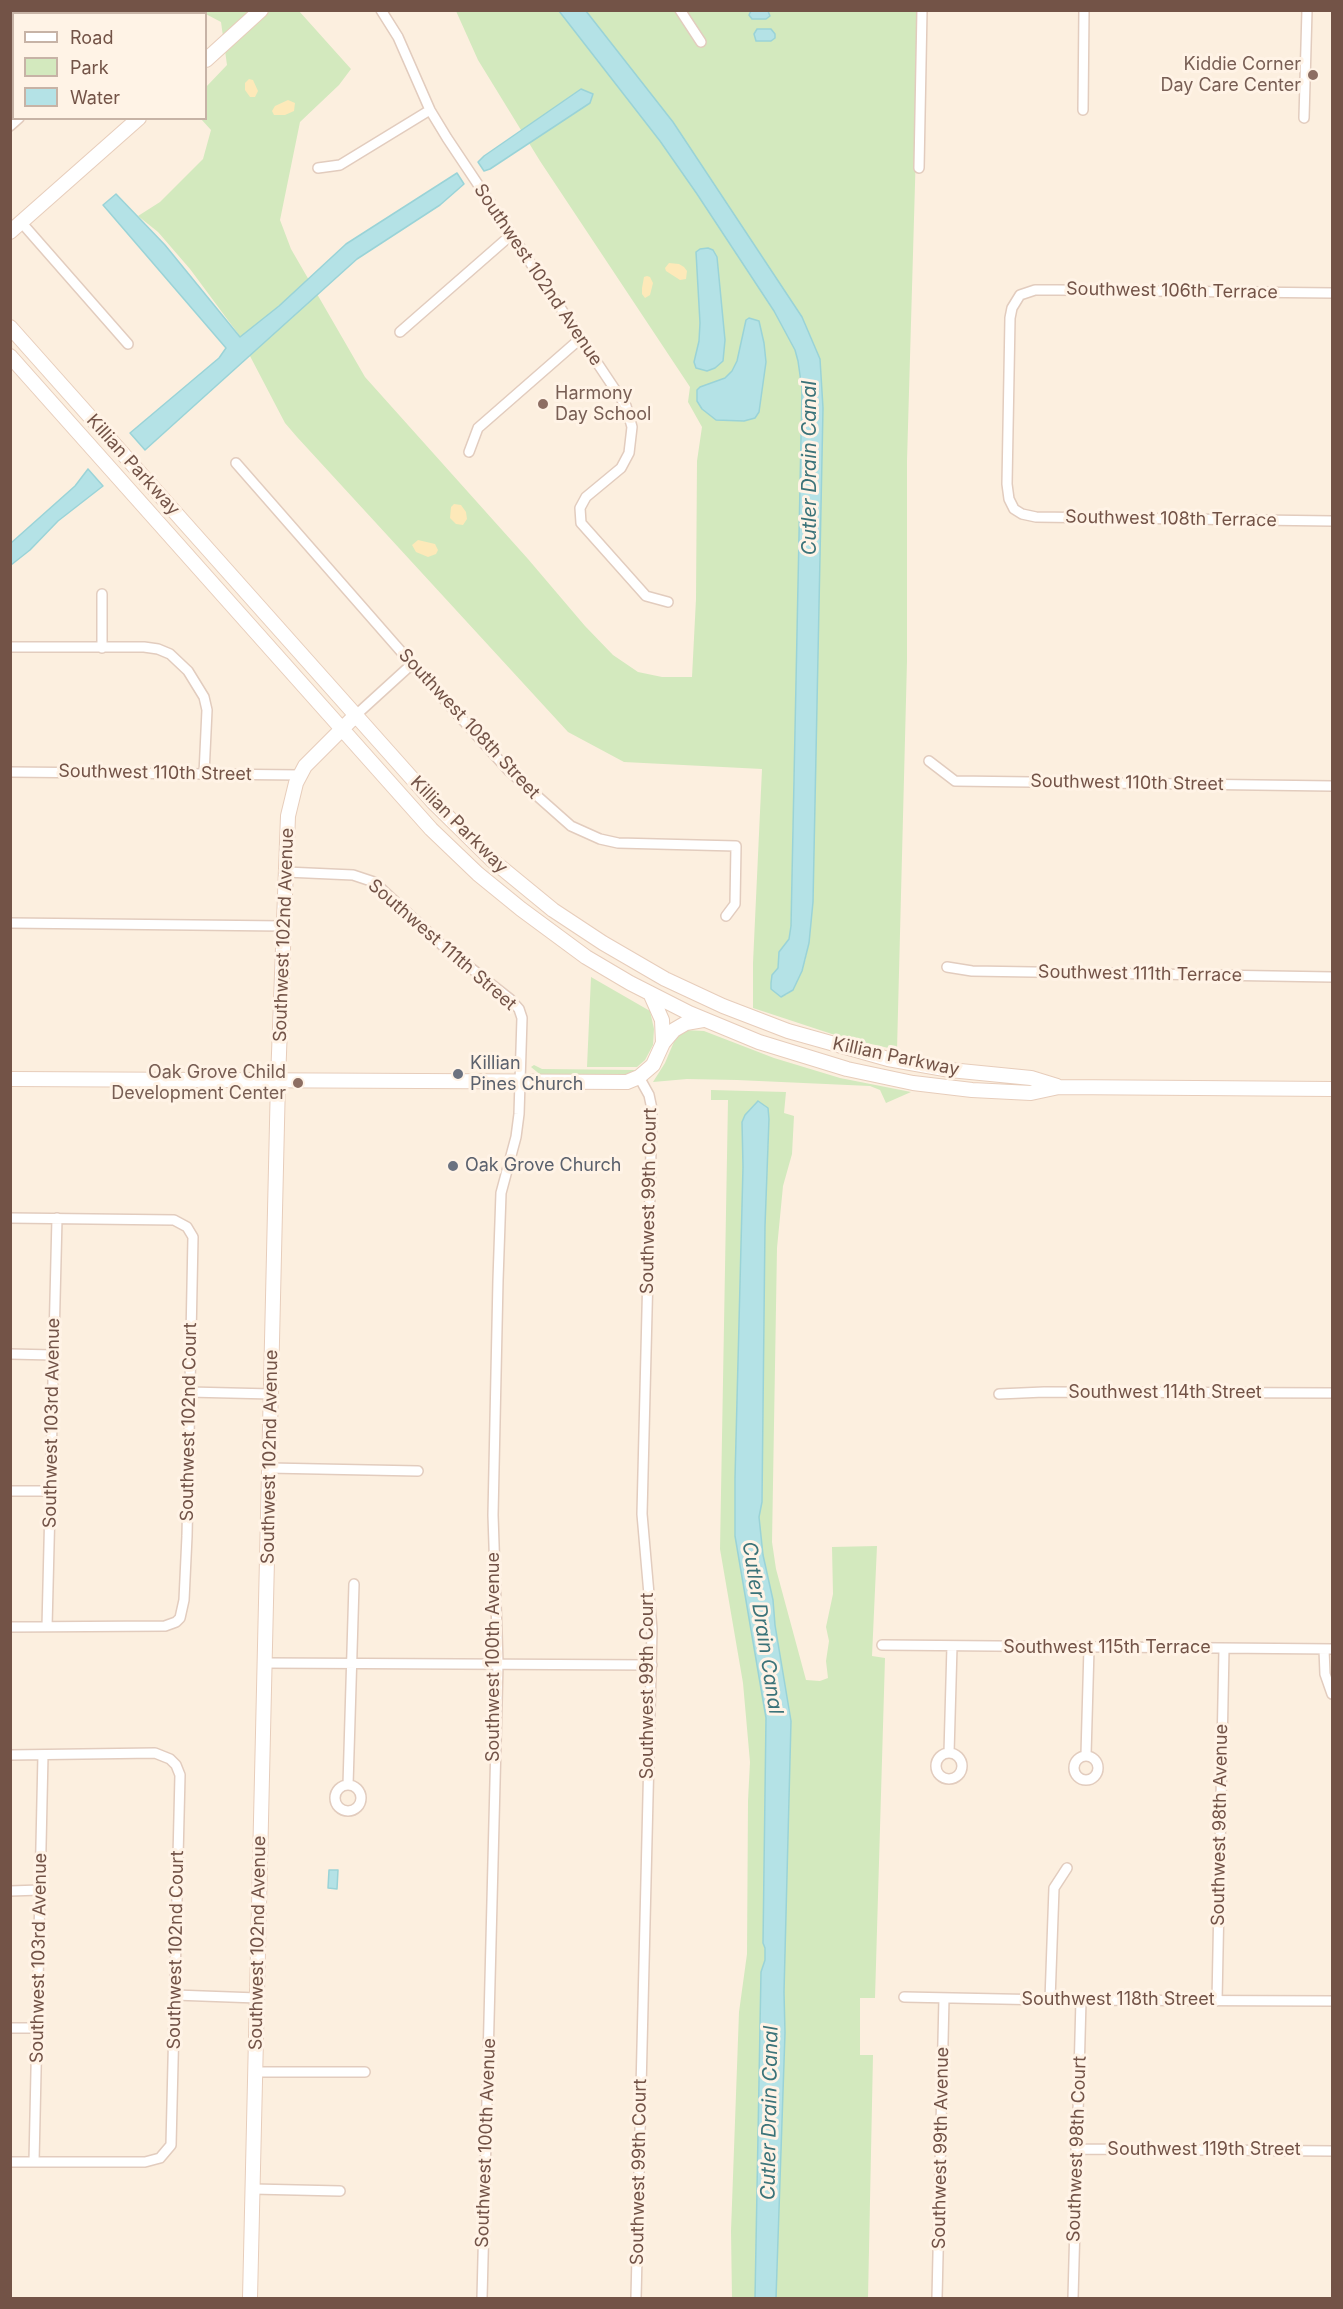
<!DOCTYPE html>
<style>
body{margin:0}
#map{position:relative;width:1343px;height:2309px;overflow:hidden;background:#fcefdf;font-family:Inter,sans-serif}
canvas{display:block}
.frame{position:absolute;inset:0;border:12px solid #735347;pointer-events:none}
.legend{position:absolute;left:12px;top:12px;width:195px;height:108px;box-sizing:border-box;background:#fff3e6;border:2px solid #c7b3a6;margin:0;padding:8px 10px;list-style:none;font-size:18px;color:#735347}
.legend li{display:flex;align-items:center;gap:12px;height:30px}
.legend b{width:30px;border:2px solid #c7b3a6}
</style>
<div id="map">
<canvas width="1343" height="2309"></canvas>
<div class="frame"></div>
<ul class="legend">
<li><b style="height:8px;background:#fff"></b>Road</li>
<li><b style="height:16px;background:#d3e9be"></b>Park</li>
<li><b style="height:16px;background:#b4e2e6"></b>Water</li>
</ul>
</div>
<script>
const context = document.querySelector('canvas').getContext('2d');
context.lineJoin = 'round';
function paint(path, color) { context.fillStyle = color; context.fill(path, 'evenodd'); }
const poly = rows => new Path2D(rows.map(r => 'M' + r).join(''));
function stroke(path, color, width, dash) { context.strokeStyle = color; context.lineWidth = width; context.lineCap = dash ? 'butt' : 'round'; context.setLineDash(dash || []); context.stroke(path); }
function label(font, color, halo, rows, align = 'center') {
  context.font = font + ' Inter,sans-serif'; context.lineWidth = 6; context.setLineDash([]); context.textBaseline = 'middle'; context.strokeStyle = halo; context.fillStyle = color; for (const [text, x, y, turn = 0] of rows) {
    context.save(); context.translate(x, y); context.rotate((+turn || 0) * Math.PI / 180); context.textAlign = isNaN(turn) ? turn : align; if (halo) context.strokeText(text, 0, 0); context.fillText(text, 0, 0); context.restore();
  }
}
paint(poly([
 [200,11,299,11,351,69,339,85,300,122,280,220,291,249,365,377,528,559,585,626,613,655,638,672,662,677,692,677,696,599,697,461,702,427,688,402,690,387,540,161,478,60,456,11,920,11,907,461,907,661,897,1050,841,1037,753,1008,753,963,762,769,624,762,568,732,297,437,285,423,239,335,190,269,158,232,138,216,160,202,203,159,211,130,201,119,206,118,206,87,227,65,221,22],
 [794,771,815,772,813,902,809,943,805,961,793,990,786,995,771,989,771,983,772,975,778,968,779,952,789,939,791,926],
 [591,977,650,1011,654,1029,653,1045,645,1060,637,1067,587,1067],
 [685,1030,704,1031,774,1058,840,1078,911,1092,886,1103,880,1090,870,1086,737,1080,687,1079,653,1082,665,1063,676,1037],
 [534,1065,542,1069,637,1070,620,1077,542,1076,531,1067],
 [711,1090,786,1092,784,1113,794,1116,792,1154,783,1186,777,1248,772,1542,776,1569,806,1680,820,1681,828,1678,826,1661,829,1641,826,1627,833,1594,832,1547,877,1546,872,1656,885,1658,875,1998,860,1998,860,2055,873,2055,868,2298,776,2298,785,2033,784,1992,791,1721,775,1625,773,1600,763,1555,759,1517,762,1502,765,1226,769,1124,762,1105,758,1101,745,1115,742,1122,743,1167,735,1478,735,1536,766,1718,763,1943,765,1948,765,1960,761,1972,755,2298,732,2298,731,2231,739,2012,747,1954,748,1801,750,1762,743,1683,720,1549,728,1100,711,1100]
]), '#d3e9be');
paint(poly([
 [249,79,253,80,258,91,255,97,250,97,245,90,245,83],
 [288,100,295,103,294,111,285,115,274,115,272,111,275,106],
 [669,263,679,264,684,267,687,271,686,279,680,280,666,271,665,268],
 [647,276,650,277,653,283,650,295,645,298,642,294,642,288,644,277],
 [454,504,461,505,466,512,467,519,463,525,456,524,450,518,451,507],
 [418,540,435,544,438,550,436,554,428,557,416,552,412,545]
]), '#fde9b9');
const water = poly([
 [559,11,586,11,673,122,802,317,820,359,823,408,813,902,809,943,802,971,793,990,781,997,771,989,771,983,772,975,778,968,779,952,789,939,791,926,802,389,798,361,795,350,774,311,697,194,660,141,559,11],
 [751,11,768,11,770,16,766,19,752,19,749,15,751,11],
 [757,29,771,29,775,34,775,38,771,41,756,41,754,34,757,29],
 [581,89,593,94,590,103,490,169,484,171,478,162,484,156,581,89],
 [457,173,464,184,440,205,357,259,145,450,130,433,219,358,226,348,103,205,116,194,165,245,240,337,279,306,346,244,457,173],
 [708,248,713,250,717,257,725,340,723,361,715,368,707,371,696,368,694,362,699,341,700,323,696,252,700,249,708,248],
 [749,318,759,321,764,343,766,362,759,412,755,418,744,421,716,420,702,409,697,401,697,390,700,387,725,378,732,371,737,361,746,320,749,318],
 [88,469,103,486,58,521,30,550,11,565,11,543,75,486,88,469],
 [758,1101,768,1108,769,1119,765,1226,762,1502,759,1517,763,1555,773,1600,775,1625,791,1721,784,1992,785,2033,776,2298,755,2298,761,1972,765,1960,765,1948,763,1943,766,1718,735,1536,735,1478,743,1167,742,1122,745,1115,758,1101],
 [329,1870,338,1870,337,1889,328,1888,329,1870]
]);
paint(water, '#b4e2e6');
stroke(water, '#9ad3d7', 1.5);
const street = poly([
 [381,10,398,37,430,110,447,138,626,406,632,427,629,453,621,468,586,497,580,508,581,523,646,596,668,602],
 [680,10,701,42],
 [1083,110,1084,10],
 [1304,118,1307,10],
 [10,126,19,118],
 [318,168,340,165,430,110],
 [919,168,922,10],
 [21,222,128,344],
 [1332,293,1058,290,1035,290,1020,295,1012,308,1010,318,1007,484,1009,499,1014,509,1022,514,1036,517,1332,521],
 [400,332,511,235],
 [469,452,478,428,581,338],
 [236,463,412,664,509,771,571,826,600,839,618,843,736,846,735,904,726,916],
 [102,594,102,648],
 [10,647,144,647,158,649,170,654,188,671,204,697,207,710,204,774],
 [356,715,412,664],
 [929,761,955,781,1332,786],
 [10,772,300,775],
 [286,872,353,875,374,882,443,946,510,999,519,1009,522,1018,519,1114,516,1137,501,1193,498,1280,493,1515,498,1663,482,2298],
 [10,923,283,926],
 [947,967,972,971,1332,977],
 [10,1218,174,1220,187,1227,193,1237,187,1536,184,1600,180,1618,176,1622,165,1626,10,1627],
 [10,1354,53,1355],
 [189,1392,272,1394],
 [999,1394,1044,1392,1332,1393],
 [269,1468,418,1471],
 [10,1491,50,1491],
 [47,1627,57,1218],
 [882,1645,1332,1649],
 [1324,1649,1325,1674,1332,1694],
 [265,1663,652,1665],
 '936 1766a13 13 0 1 1 26 0a13 13 0 1 1-26 0Z',
 [949,1753,952,1646],
 [10,1755,155,1753,170,1759,176,1765,180,1775,171,2145,160,2158,145,2162,10,2162],
 [1086,1755,1089,1648],
 '1074 1768a12 12 0 1 1 24 0a12 12 0 1 1-24 0Z',
 [348,1785,354,1584],
 '335 1798a13 13 0 1 1 26 0a13 13 0 1 1-26 0Z',
 [10,1891,40,1890],
 [175,1995,257,1998],
 [904,1997,1050,2000,1332,2001],
 [1050,2000,1054,1888,1067,1868],
 [1217,2001,1224,1649],
 [10,2028,37,2028],
 [256,2072,365,2072],
 [1076,2149,1332,2151],
 [34,2162,43,1755],
 [253,2189,340,2191],
 [636,2298,652,1629,642,1514,652,1109,649,1095,639,1077],
 [937,2298,944,1998],
 [1073,2298,1081,2000]
]);
const secondary = poly([
 [206,60,261,10],
 [10,232,139,118],
 [10,327,433,802,492,860,553,910,603,943,665,979,723,1006,788,1031,888,1059,950,1070,1031,1078,1057,1086],
 [10,356,431,829,478,874,521,909,586,957,630,983,689,1013,759,1042,847,1069,913,1083,972,1090,1031,1093,1059,1087,1332,1089],
 [650,993,662,1020,663,1043],
 [10,1079,627,1082,639,1077,653,1065,663,1043,674,1030,686,1023,703,1020],
 [250,2298,278,1080,288,816,296,783,305,766,356,715]
]);
stroke(street, '#e2ccbe', 12);
stroke(secondary, '#e7cdbb', 16);
stroke(street, '#fff', 9);
stroke(secondary, '#fff', 14);
for (const [x, y, r, color] of [
 [1313,75,6,"#8d6e63"],
 [543,404,6,"#8d6e63"],
 [458,1074,6,"#6b7280"],
 [298,1083,6,"#8d6e63"],
 [453,1166,6,"#6b7280"]
]) { const dot = new Path2D(); dot.arc(x, y, r, 0, 2 * Math.PI); context.fillStyle = color; context.fill(dot); stroke(dot, '#fff3e6', 2); }
label('18px', '#785e54', '#fff3e6', [
 ["Kiddie Corner",1301,65],
 ["Day Care Center",1301,86],
 ["Harmony",555,394,"left"],
 ["Day School",555,415,"left"],
 ["Oak Grove Child",286,1073],
 ["Development Center",286,1094]
], 'right');
label('18px', '#735347', '#fff3e6', [
 ["Southwest 102nd Avenue",538,275,56],
 ["Southwest 106th Terrace",1172,291,1],
 ["Killian Parkway",133,465,48],
 ["Southwest 108th Terrace",1171,519,1],
 ["Southwest 108th Street",469,724,47],
 ["Southwest 110th Street",155,773,1],
 ["Southwest 110th Street",1127,783,1],
 ["Killian Parkway",459,825,45],
 ["Southwest 102nd Avenue",284,935,-88],
 ["Southwest 111th Street",442,945,41],
 ["Southwest 111th Terrace",1140,974,1],
 ["Killian Parkway",896,1057,12],
 ["Southwest 99th Court",649,1201,-89],
 ["Southwest 114th Street",1165,1393],
 ["Southwest 102nd Court",189,1422,-89],
 ["Southwest 103rd Avenue",52,1423,-89],
 ["Southwest 102nd Avenue",270,1457,-89],
 ["Southwest 115th Terrace",1107,1648],
 ["Southwest 100th Avenue",494,1657,-90],
 ["Southwest 99th Court",648,1686,-90],
 ["Southwest 98th Avenue",1220,1825,-89],
 ["Southwest 102nd Avenue",258,1943,-89],
 ["Southwest 102nd Court",176,1950,-89],
 ["Southwest 103rd Avenue",39,1958,-89],
 ["Southwest 118th Street",1118,2000],
 ["Southwest 100th Avenue",486,2143,-88],
 ["Southwest 99th Avenue",941,2148,-89],
 ["Southwest 98th Court",1077,2149,-88],
 ["Southwest 119th Street",1204,2150],
 ["Southwest 99th Court",639,2172,-89]
]);
label('18px', '#5b616d', '#fff3e6', [
 ["Killian",470,1064],
 ["Pines Church",470,1085],
 ["Oak Grove Church",465,1166]
], 'left');
label('italic 20px', '#3b7379', '#fff3e6', [
 ["Cutler Drain Canal",810,468,-90],
 ["Cutler Drain Canal",762,1628,81],
 ["Cutler Drain Canal",770,2113,-89]
]);
</script>
